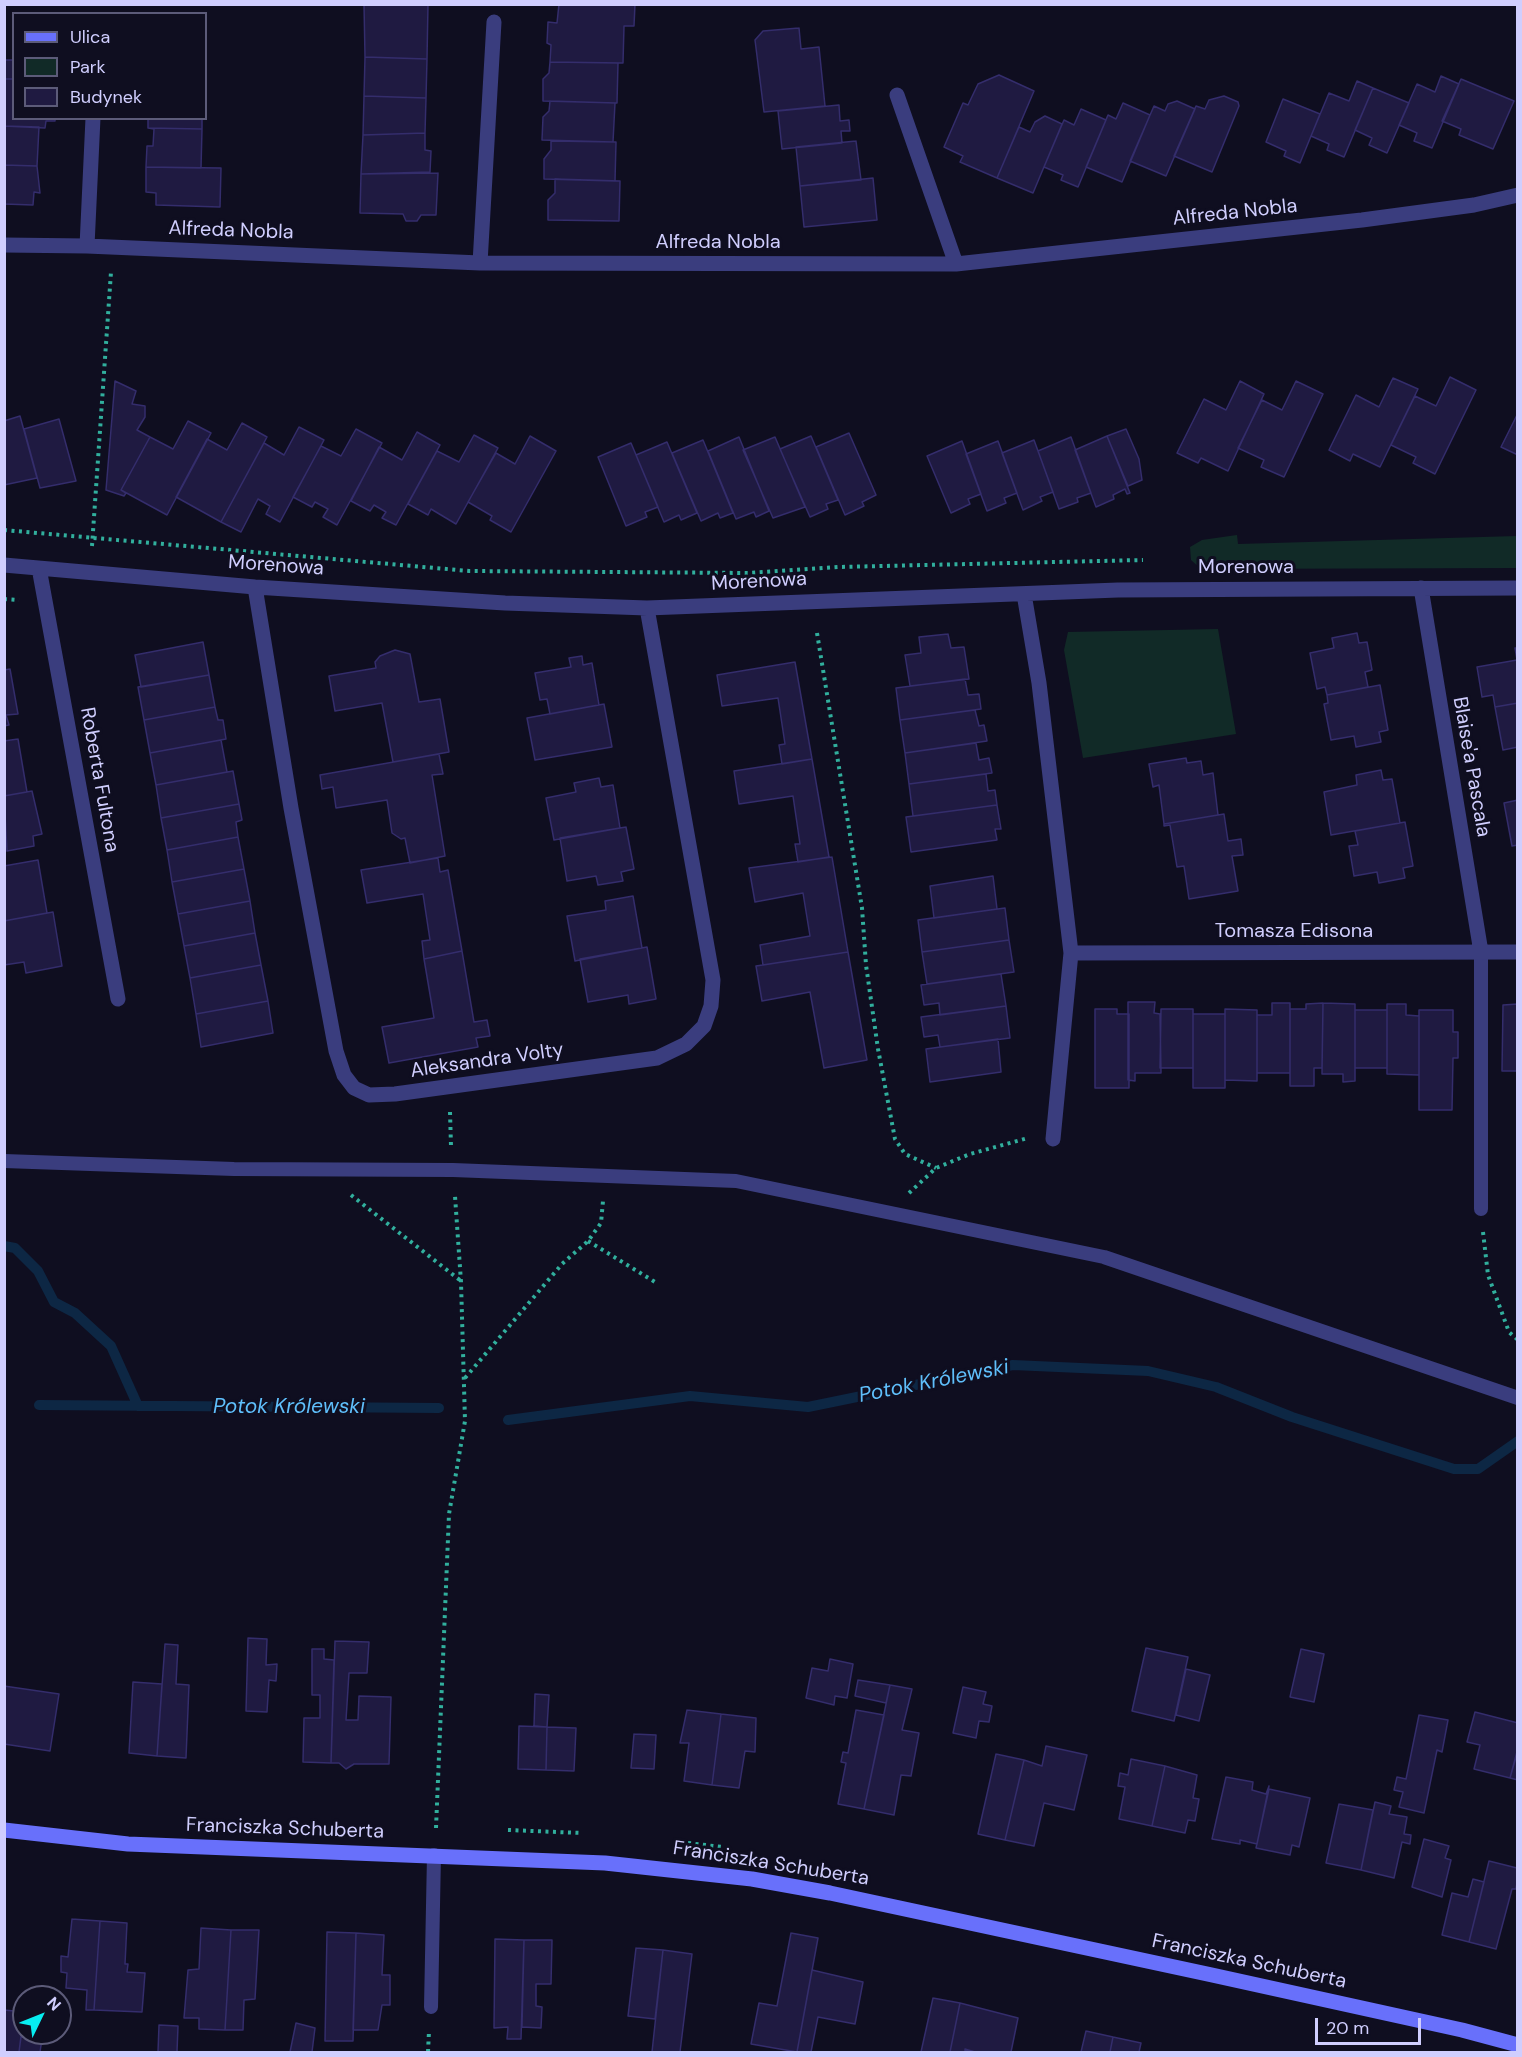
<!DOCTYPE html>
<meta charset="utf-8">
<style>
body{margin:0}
#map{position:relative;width:1522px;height:2057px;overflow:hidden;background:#0f0e20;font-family:"DM Sans",sans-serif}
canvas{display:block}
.frame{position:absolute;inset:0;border:6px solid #d0cefe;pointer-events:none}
.legend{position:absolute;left:12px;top:12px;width:195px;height:108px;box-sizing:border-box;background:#0f0e20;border:2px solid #5c5b79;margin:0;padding:8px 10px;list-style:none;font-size:18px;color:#d0cefe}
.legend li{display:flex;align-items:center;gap:12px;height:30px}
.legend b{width:30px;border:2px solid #5c5b79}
.north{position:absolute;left:12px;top:1985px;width:60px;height:60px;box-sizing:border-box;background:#0f0e20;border:2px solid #5c5b79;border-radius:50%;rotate:47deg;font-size:16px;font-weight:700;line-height:24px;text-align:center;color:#d0cefe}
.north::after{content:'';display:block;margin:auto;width:21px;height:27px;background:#07edf1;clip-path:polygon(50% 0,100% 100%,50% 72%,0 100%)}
.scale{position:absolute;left:1315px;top:2018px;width:106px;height:27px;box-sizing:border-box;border:3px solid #d0cefe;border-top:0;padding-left:8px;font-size:18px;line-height:21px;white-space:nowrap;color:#d0cefe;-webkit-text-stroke:4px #0f0e20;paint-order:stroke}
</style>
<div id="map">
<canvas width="1522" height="2057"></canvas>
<div class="frame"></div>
<ul class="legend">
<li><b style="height:8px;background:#6870fb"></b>Ulica</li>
<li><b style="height:16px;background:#112a27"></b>Park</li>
<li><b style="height:16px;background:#1f1a41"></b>Budynek</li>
</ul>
<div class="north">N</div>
<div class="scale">20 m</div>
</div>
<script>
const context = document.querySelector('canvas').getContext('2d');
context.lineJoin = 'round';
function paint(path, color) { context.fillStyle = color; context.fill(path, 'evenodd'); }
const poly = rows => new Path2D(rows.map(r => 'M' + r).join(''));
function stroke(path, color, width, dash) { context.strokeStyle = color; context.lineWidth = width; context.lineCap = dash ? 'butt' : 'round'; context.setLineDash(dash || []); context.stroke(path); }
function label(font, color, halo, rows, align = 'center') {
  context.font = font + ' "DM Sans",sans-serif'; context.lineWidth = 6; context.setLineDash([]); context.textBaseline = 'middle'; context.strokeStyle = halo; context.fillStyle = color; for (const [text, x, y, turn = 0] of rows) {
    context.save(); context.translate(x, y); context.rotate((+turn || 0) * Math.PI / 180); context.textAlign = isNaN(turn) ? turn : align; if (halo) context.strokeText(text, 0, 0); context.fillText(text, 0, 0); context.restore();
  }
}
paint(poly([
 [1237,535,1238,544,1517,536,1517,568,1201,569,1191,560,1190,547,1202,540],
 [1218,629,1236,734,1083,758,1064,650,1068,632]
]), '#112a27');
stroke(poly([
 [4,1246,15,1248,38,1271,54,1302,75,1313,111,1346,138,1406],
 [39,1405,439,1408],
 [508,1420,690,1396,808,1407,1013,1365,1148,1371,1216,1387,1292,1417,1454,1469,1478,1469,1518,1441]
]), '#0d2744', 10);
const building = poly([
 [364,4,428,4,427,59,365,57,364,4],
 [559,4,635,4,634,26,624,26,623,63,550,62,551,45,547,43,548,22,557,23,559,4],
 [799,28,801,49,819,47,825,106,764,112,755,40,763,31,799,28],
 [365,57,427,59,426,98,364,96,365,57],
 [4,60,14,60,14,79,4,79,4,60],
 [550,62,618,63,617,103,543,101,543,79,549,73,550,62],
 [999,75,1034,91,997,178,960,162,963,156,944,147,963,103,968,105,978,84,999,75],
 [1441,76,1459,84,1432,148,1414,141,1417,133,1399,125,1417,84,1435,92,1441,76],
 [4,79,14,79,14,118,55,118,55,121,46,121,45,128,4,126,4,79],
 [1461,79,1514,101,1493,149,1459,135,1461,129,1442,121,1461,79],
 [1357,81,1373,88,1344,157,1327,150,1329,144,1311,136,1329,93,1349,101,1357,81],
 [1373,88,1409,103,1387,153,1369,145,1372,138,1355,130,1373,88],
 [364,96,426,98,425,133,363,135,364,96],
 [1224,96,1238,102,1239,106,1212,172,1174,156,1196,106,1205,109,1209,100,1224,96],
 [1283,99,1320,114,1300,163,1284,156,1286,151,1266,142,1283,99],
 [550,101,615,103,613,142,542,140,543,117,549,111,550,101],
 [1177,101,1195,109,1166,176,1130,161,1154,106,1165,111,1168,104,1177,101],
 [1123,103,1150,115,1122,182,1086,167,1108,115,1116,119,1123,103],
 [839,105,840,121,849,120,850,131,841,131,842,143,782,149,778,111,839,105],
 [1081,109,1106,120,1078,187,1061,180,1063,175,1044,167,1064,120,1074,125,1081,109],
 [1045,116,1062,124,1033,193,997,178,1019,127,1030,132,1035,122,1045,116],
 [148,118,202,118,202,129,148,128,148,118],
 [4,126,39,127,37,166,4,165,4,126],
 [148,128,202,129,201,168,146,167,147,146,153,146,154,129,148,128],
 [425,133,425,150,431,151,430,172,361,174,363,135,425,133],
 [551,141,616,142,615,181,544,179,544,159,551,150,551,141],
 [856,141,861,180,800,186,796,147,856,141],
 [4,165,37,166,40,193,34,192,33,205,4,204,4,165],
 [146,167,221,168,220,207,156,205,156,193,146,192,146,167],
 [438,173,436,215,421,215,417,221,406,221,403,214,360,213,361,174,438,173],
 [873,178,877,220,804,227,800,186,873,178],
 [555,179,620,181,619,221,548,220,548,200,555,193,555,179],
 [1450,377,1476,390,1435,474,1413,463,1416,457,1391,445,1415,396,1436,406,1450,377],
 [1393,378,1418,389,1380,467,1353,454,1350,461,1329,450,1356,395,1379,407,1393,378],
 [115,381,136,391,132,404,145,406,145,417,137,430,150,437,121,490,126,493,124,496,106,490,115,381],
 [1240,381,1264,394,1228,471,1201,458,1198,463,1177,453,1204,399,1226,410,1240,381],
 [1296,381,1323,394,1284,477,1261,467,1264,460,1238,448,1262,400,1282,410,1296,381],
 [1518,413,1518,455,1501,447,1518,413],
 [20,416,37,478,4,485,4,421,20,416],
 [59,419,76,481,40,488,24,429,59,419],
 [188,421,211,433,167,515,121,490,150,437,173,449,188,421],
 [242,423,267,437,221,522,176,497,207,439,227,450,242,423],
 [299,427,324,440,280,522,266,514,270,506,258,499,241,532,221,522,264,443,284,455,299,427],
 [356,429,382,443,337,525,323,517,328,509,315,502,312,507,293,497,321,446,341,456,356,429],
 [1126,429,1139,459,1142,480,1128,486,1107,436,1126,429],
 [417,432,440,445,396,525,382,518,386,512,374,505,370,511,351,501,379,447,402,460,417,432],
 [849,433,876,495,862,502,864,506,845,515,816,447,849,433],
 [474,435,498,448,456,524,431,509,428,515,408,504,437,451,459,462,474,435],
 [530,436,556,451,511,532,490,520,492,516,468,502,496,453,515,464,530,436],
 [811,436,838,500,826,504,828,509,810,517,780,449,811,436],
 [1107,436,1130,493,1127,494,1125,489,1113,495,1114,499,1096,507,1075,450,1107,436],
 [739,437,769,511,756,517,754,512,736,519,708,451,739,437],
 [775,437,805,507,773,518,743,450,775,437],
 [1071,437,1091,493,1077,498,1078,502,1059,509,1038,451,1071,437],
 [703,440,733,513,720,518,718,513,701,521,672,453,703,440],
 [1034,440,1053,492,1040,497,1042,501,1023,510,1002,453,1034,440],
 [962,441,981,494,968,499,970,504,951,513,927,456,962,441],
 [998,441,1017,493,1004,498,1006,503,987,511,966,454,998,441],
 [667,442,697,513,681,520,679,515,664,522,636,455,667,442],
 [631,443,658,507,645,512,647,517,626,526,598,457,631,443],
 [1357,633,1359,643,1367,642,1372,670,1365,672,1368,687,1327,695,1325,687,1317,689,1310,653,1334,648,1332,638,1357,633],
 [948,634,951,648,964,647,969,679,910,686,905,655,921,653,919,637,948,634],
 [203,642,209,675,141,687,135,655,203,642],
 [1515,648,1518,648,1518,703,1495,707,1493,695,1482,697,1477,667,1517,660,1515,648],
 [395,650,410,654,419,702,440,699,449,752,393,762,382,703,335,711,329,676,376,668,375,662,380,656,395,650],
 [582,656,583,665,592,663,599,705,550,714,547,699,540,700,535,673,571,667,569,658,582,656],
 [795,662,812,759,782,764,779,745,785,744,778,698,722,706,717,675,795,662],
 [10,669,18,714,6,715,9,725,4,726,4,670,10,669],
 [209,675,215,707,144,720,138,687,209,675],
 [965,679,968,695,979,694,981,709,900,720,896,688,965,679],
 [1380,685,1388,730,1379,732,1381,742,1356,747,1354,736,1331,740,1324,704,1328,703,1327,695,1380,685],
 [1518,703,1518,747,1503,750,1495,707,1518,703],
 [604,704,612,747,535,760,527,718,604,704],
 [215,707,218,720,223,720,226,739,150,753,144,720,215,707],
 [975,710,979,726,984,725,987,741,905,753,900,720,975,710],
 [18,739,27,792,4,796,4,741,18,739],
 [221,740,227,772,156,785,150,753,221,740],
 [976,743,979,760,989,758,992,773,909,784,905,753,976,743],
 [439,754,443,774,432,775,445,856,410,863,405,838,401,839,392,833,387,800,336,808,333,787,322,789,320,775,439,754],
 [1186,758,1187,763,1201,761,1203,775,1213,773,1218,815,1164,824,1159,785,1153,787,1149,764,1186,758],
 [812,759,829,857,798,862,795,844,800,844,793,796,739,804,734,771,812,759],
 [1381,770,1383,780,1392,779,1400,823,1331,835,1324,792,1357,785,1356,775,1381,770],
 [233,771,239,804,161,818,156,785,233,771],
 [986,774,988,791,995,790,997,805,913,816,909,784,986,774],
 [599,778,601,787,613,785,620,828,554,840,546,798,576,792,574,783,599,778],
 [32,791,42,834,33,836,34,846,7,851,4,796,32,791],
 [1518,800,1518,845,1512,846,1504,803,1518,800],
 [239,804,242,820,236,822,238,837,167,850,161,818,239,804],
 [997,805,1001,829,995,829,997,840,911,852,906,817,997,805],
 [1224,814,1228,841,1241,839,1243,855,1232,856,1238,891,1189,899,1184,866,1177,867,1170,825,1164,826,1164,824,1224,814],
 [1405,822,1413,866,1403,868,1405,878,1379,883,1377,872,1354,876,1349,846,1358,845,1355,831,1405,822],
 [626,827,634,869,621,872,623,881,598,885,596,876,567,881,560,838,626,827],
 [238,837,244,869,172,882,167,850,238,837],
 [832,857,848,952,763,965,760,945,810,936,803,893,755,902,749,868,832,857],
 [438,858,440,872,448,870,462,951,424,959,422,941,430,940,423,894,367,903,361,870,438,858],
 [38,860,47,913,4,921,4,866,38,860],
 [244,869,250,901,178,914,172,882,244,869],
 [993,876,997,909,934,918,930,886,993,876],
 [633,896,642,948,575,961,567,916,606,910,605,901,633,896],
 [250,901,255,933,184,946,178,914,250,901],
 [1005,908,1009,940,922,952,918,920,1005,908],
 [53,912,62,966,26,973,24,962,4,965,4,921,53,912],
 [255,933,261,965,190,978,184,946,255,933],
 [1009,940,1014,972,927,984,922,952,1009,940],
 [647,947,656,999,629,1004,628,995,588,1002,580,959,647,947],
 [462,951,474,1022,487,1020,490,1036,476,1038,478,1047,389,1063,382,1027,434,1018,424,959,462,951],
 [848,952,867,1060,824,1068,810,992,762,1001,756,966,848,952],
 [261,965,268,1001,196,1014,190,978,261,965],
 [1001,974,1006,1006,940,1015,939,1003,924,1005,921,985,1001,974],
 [268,1001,273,1033,201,1047,196,1014,268,1001],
 [1128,1002,1155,1002,1154,1013,1160,1014,1161,1073,1135,1073,1135,1081,1128,1080,1128,1002],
 [1272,1003,1290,1003,1290,1073,1257,1073,1257,1015,1272,1015,1272,1003],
 [1323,1003,1355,1004,1355,1081,1343,1082,1343,1074,1322,1074,1323,1003],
 [1323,1003,1322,1068,1314,1068,1314,1086,1290,1086,1290,1009,1306,1009,1306,1004,1323,1003],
 [1387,1004,1406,1004,1406,1015,1419,1016,1419,1075,1387,1074,1387,1004],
 [1518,1004,1518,1071,1502,1071,1503,1005,1518,1004],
 [1006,1006,1010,1038,940,1047,938,1035,924,1037,921,1017,1006,1006],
 [1095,1009,1117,1009,1117,1014,1129,1014,1129,1088,1095,1088,1095,1009],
 [1161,1009,1193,1009,1193,1068,1160,1068,1161,1009],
 [1225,1009,1257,1010,1257,1081,1225,1080,1225,1009],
 [1355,1010,1387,1010,1387,1068,1355,1068,1355,1010],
 [1419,1010,1453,1010,1453,1032,1458,1032,1458,1058,1453,1058,1452,1110,1419,1110,1419,1010],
 [1193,1014,1225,1014,1225,1088,1193,1088,1193,1014],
 [998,1039,1001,1072,930,1082,926,1049,998,1039],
 [248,1638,267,1639,266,1665,277,1664,276,1681,269,1680,267,1712,246,1711,248,1638],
 [335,1641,369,1642,367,1673,349,1673,346,1720,358,1720,359,1696,391,1697,389,1764,354,1764,346,1769,339,1763,331,1763,335,1641],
 [165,1644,178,1645,176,1684,189,1685,186,1758,157,1756,165,1644],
 [1146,1648,1188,1657,1174,1721,1132,1711,1146,1648],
 [312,1649,324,1649,324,1659,334,1660,331,1763,303,1762,304,1718,320,1718,320,1695,312,1695,312,1649],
 [1301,1649,1324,1654,1314,1702,1290,1697,1301,1649],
 [830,1659,853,1664,847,1698,835,1696,834,1705,806,1698,812,1668,828,1671,830,1659],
 [1186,1669,1210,1675,1199,1721,1176,1715,1186,1669],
 [858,1680,890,1685,886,1703,855,1696,858,1680],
 [133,1682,162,1684,157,1756,129,1753,133,1682],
 [890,1685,912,1689,902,1730,919,1733,911,1776,901,1775,894,1815,864,1809,890,1685],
 [4,1686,59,1694,50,1751,4,1744,4,1686],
 [963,1687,986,1692,983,1704,992,1706,989,1722,979,1721,976,1738,953,1733,963,1687],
 [535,1694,549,1695,547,1727,534,1726,535,1694],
 [687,1710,721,1714,712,1785,684,1781,689,1743,680,1743,687,1710],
 [856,1710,884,1715,864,1809,838,1804,846,1763,841,1762,843,1752,848,1753,856,1710],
 [1475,1712,1518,1723,1518,1748,1510,1778,1474,1769,1480,1745,1467,1742,1475,1712],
 [721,1714,756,1718,755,1752,745,1751,739,1788,712,1785,721,1714],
 [1419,1715,1448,1720,1442,1752,1437,1750,1424,1813,1399,1807,1403,1792,1394,1790,1397,1777,1406,1779,1419,1715],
 [519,1726,547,1727,546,1770,518,1769,519,1726],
 [547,1727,576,1728,574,1771,546,1770,547,1727],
 [634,1734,656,1735,654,1769,631,1768,634,1734],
 [1046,1746,1087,1755,1074,1810,1044,1803,1034,1846,1005,1840,1024,1760,1042,1766,1046,1746],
 [1518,1750,1518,1780,1510,1778,1518,1750],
 [996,1754,1024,1760,1005,1840,978,1834,996,1754],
 [1131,1759,1165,1766,1152,1826,1119,1819,1125,1787,1118,1786,1120,1773,1128,1775,1131,1759],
 [1165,1766,1197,1775,1193,1798,1199,1799,1195,1821,1188,1820,1185,1833,1152,1826,1165,1766],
 [1226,1777,1253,1782,1252,1790,1266,1794,1269,1786,1257,1844,1240,1840,1240,1844,1212,1839,1226,1777],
 [1269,1789,1310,1798,1299,1847,1292,1845,1290,1855,1256,1848,1269,1789],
 [1375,1802,1391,1806,1389,1814,1407,1817,1404,1834,1411,1835,1410,1844,1402,1842,1394,1878,1361,1870,1375,1802],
 [1339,1804,1373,1810,1361,1870,1326,1863,1339,1804],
 [1424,1839,1449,1846,1445,1858,1451,1860,1442,1897,1412,1887,1424,1839],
 [1489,1861,1517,1868,1518,1876,1516,1889,1512,1889,1496,1949,1469,1942,1489,1861],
 [1473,1879,1484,1882,1469,1942,1442,1935,1452,1893,1468,1897,1473,1879],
 [72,1919,100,1921,94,2010,86,2010,87,1990,66,1988,67,1973,61,1972,61,1956,68,1957,72,1919],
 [100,1921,127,1923,125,1964,128,1964,127,1972,145,1973,142,2012,94,2010,100,1921],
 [201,1928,231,1930,225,2030,199,2029,199,2018,184,2018,188,1970,199,1969,201,1928],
 [231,1930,259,1930,255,1999,244,2000,243,2030,225,2030,231,1930],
 [327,1932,356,1933,353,2041,325,2041,327,1932],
 [356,1933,384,1935,382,1975,390,1975,390,2005,382,2005,378,2030,353,2030,356,1933],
 [791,1933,818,1938,797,2052,751,2044,759,2003,777,2006,791,1933],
 [495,1939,524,1940,521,2039,507,2039,508,2027,494,2028,495,1939],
 [524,1940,552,1940,551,1984,536,1984,536,2006,542,2007,541,2028,522,2027,524,1940],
 [636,1948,663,1950,655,2019,628,2016,636,1948],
 [663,1950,692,1954,680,2052,652,2052,663,1950],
 [812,1970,863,1982,855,2024,818,2017,811,2052,797,2052,812,1970],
 [933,1998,960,2003,950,2052,921,2052,933,1998],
 [960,2003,1018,2018,1011,2052,975,2052,965,2049,965,2052,950,2052,960,2003],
 [4,2010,24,2012,19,2052,4,2052,4,2010],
 [296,2023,315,2028,312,2052,290,2052,296,2023],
 [159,2025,178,2026,177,2052,158,2052,159,2025],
 [1086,2031,1113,2037,1110,2052,1081,2052,1086,2031],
 [21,2037,42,2039,40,2052,19,2052,21,2037],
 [1113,2037,1141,2043,1139,2052,1110,2052,1113,2037]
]);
paint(building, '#1f1a41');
stroke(building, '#342d6c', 1.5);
stroke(poly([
 [4,530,469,571,748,573,838,567,1143,560],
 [92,546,111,272],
 [4,599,19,600],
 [817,633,862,908,866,965,878,1049,895,1139,905,1154,936,1168],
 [450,1112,451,1146],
 [909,1193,936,1168,970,1154,1028,1138],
 [351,1195,461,1281],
 [1483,1232,1488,1275,1509,1332,1518,1340],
 [588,1241,655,1282],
 [465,1378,562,1264,588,1241,601,1223,603,1201],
 [436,1828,449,1514,465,1421,461,1282,455,1196],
 [508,1830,582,1833],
 [688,1843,722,1847],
 [428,2052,429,2031]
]), '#31af9d', 4, [3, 4.5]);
stroke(poly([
 [4,1161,234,1169,453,1170,736,1181,1104,1257,1518,1398],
 [1481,1209,1481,952],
 [431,2007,434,1855]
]), '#3a3d7e', 14);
stroke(poly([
 [897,95,956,264],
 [4,245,87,246,480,263,956,264,1362,220,1474,205,1518,195],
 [87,246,93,118],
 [480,263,494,22],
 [4,565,255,587,505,603,647,608,1118,590,1518,588],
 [39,568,118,999],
 [255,587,291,808,336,1051,344,1075,354,1088,369,1095,395,1094,657,1058,686,1044,704,1026,711,1006,713,980,647,608],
 [1421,588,1481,952],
 [1024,594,1039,683,1071,953,1053,1139],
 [1071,953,1518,952]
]), '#3a3d7e', 15);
stroke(poly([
 [4,1830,128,1844,605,1863,752,1879,830,1893,1212,1975,1462,2030,1518,2045]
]), '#6870fb', 15);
label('20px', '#d0cefe', '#0f0e20', [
 ["Alfreda Nobla",1235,213,-6],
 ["Alfreda Nobla",231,231,2],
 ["Alfreda Nobla",718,243],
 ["Morenowa",276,566,4],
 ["Morenowa",1246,568],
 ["Morenowa",759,582,-3],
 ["Blaise'a Pascala",1471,767,80],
 ["Roberta Fultona",99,780,80],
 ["Tomasza Edisona",1294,932],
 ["Aleksandra Volty",487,1061,-8],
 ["Franciszka Schuberta",285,1829,2],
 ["Franciszka Schuberta",771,1864,9],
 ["Franciszka Schuberta",1249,1962,12]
]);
label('italic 21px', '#5fbffb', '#0f0e20', [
 ["Potok Królewski",934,1382,-11],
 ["Potok Królewski",289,1407]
]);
</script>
